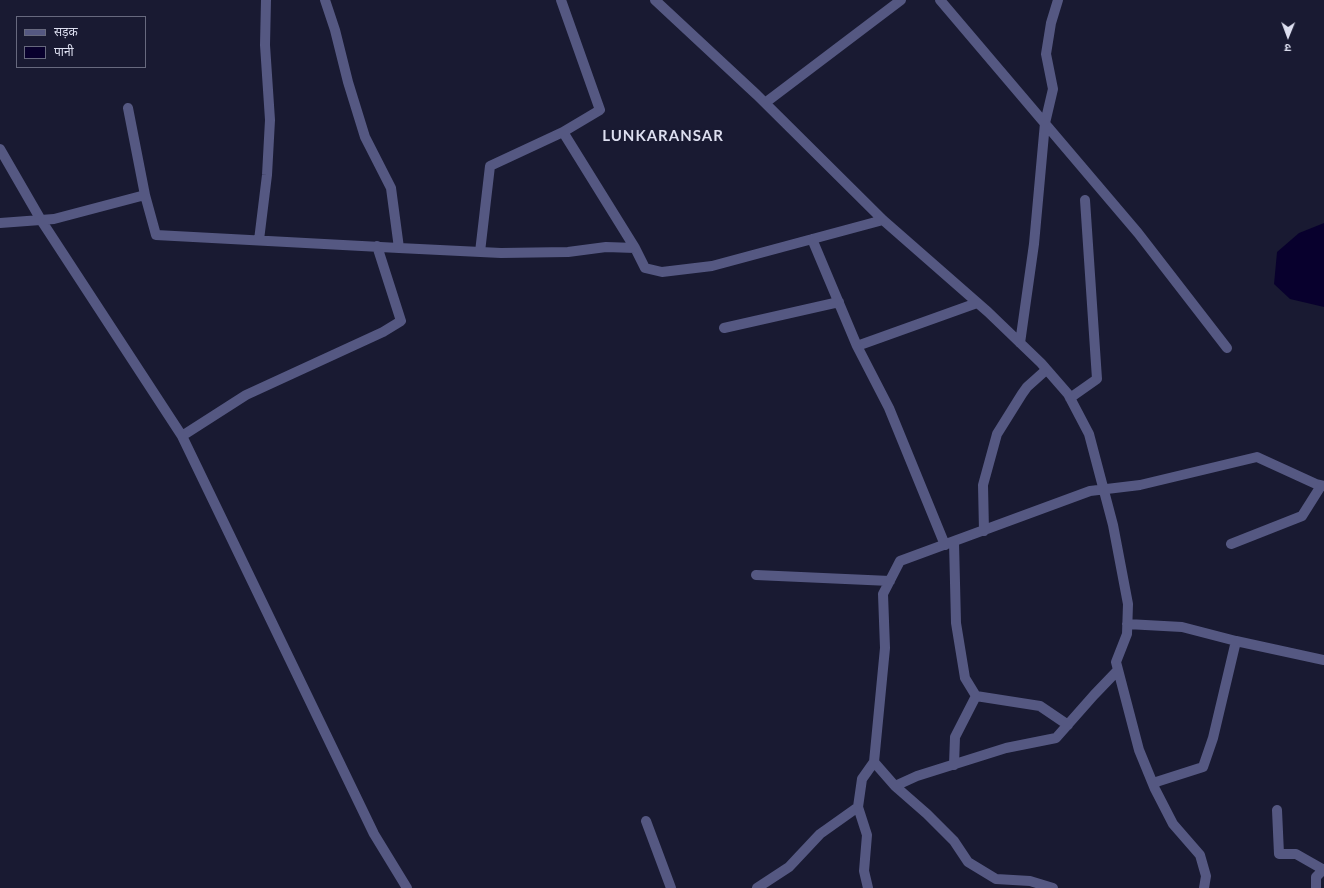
<!DOCTYPE html>
<meta charset="utf-8">
<style>
body{margin:0}
#map{position:relative;width:1324px;height:888px;overflow:hidden;background:#191a32;font-family:Lato,"Noto Sans Devanagari",sans-serif}
canvas{display:block}
.legend{position:absolute;left:16px;top:16px;width:130px;height:52px;box-sizing:border-box;background:#191a32;border:1px solid #67697e;margin:0;padding:5px 7px;list-style:none;font-size:12px;color:#dddff0}
.legend li{display:flex;align-items:center;gap:8px;height:20px}
.legend b{width:20px;border:1px solid #67697e}
.north{position:absolute;left:1268px;top:16px;width:40px;height:40px;-webkit-text-stroke:3px #191a32;paint-order:stroke;rotate:181deg;font-size:11px;font-weight:700;line-height:16px;text-align:center;color:#dddff0}
.north::after{content:'';display:block;margin:auto;width:14px;height:18px;background:#dddff0;clip-path:polygon(50% 0,100% 100%,50% 72%,0 100%)}
</style>
<div id="map">
<canvas width="1324" height="888"></canvas>
<ul class="legend">
<li><b style="height:5px;background:#555882"></b>सड़क</li>
<li><b style="height:11px;background:#08002d"></b>पानी</li>
</ul>
<div class="north">उ</div>
</div>
<script>
const context = document.querySelector('canvas').getContext('2d');
context.lineJoin = 'round';
function paint(path, color) { context.fillStyle = color; context.fill(path, 'evenodd'); }
const poly = rows => new Path2D(rows.map(r => 'M' + r).join(''));
function stroke(path, color, width, dash) { context.strokeStyle = color; context.lineWidth = width; context.lineCap = dash ? 'butt' : 'round'; context.setLineDash(dash || []); context.stroke(path); }
function label(font, color, halo, rows, align = 'center') {
  context.font = font + ' Lato,sans-serif'; context.lineWidth = 4; context.setLineDash([]); context.textBaseline = 'middle'; context.strokeStyle = halo; context.fillStyle = color; for (const [text, x, y, turn = 0] of rows) {
    context.save(); context.translate(x, y); context.rotate((+turn || 0) * Math.PI / 180); context.textAlign = isNaN(turn) ? turn : align; if (halo) context.strokeText(text, 0, 0); context.fillText(text, 0, 0); context.restore();
  }
}
paint(poly([
 [1324,223,1324,307,1290,299,1274,284,1277,252,1299,233]
]), '#08002d');
stroke(poly([
 [325,0,335,30,348,82,365,137,391,188,399,248,501,253,568,252,606,247,635,248,645,268,662,272,712,266,883,220],
 [655,0,757,95,883,220,988,312,1041,363,1068,394,1089,434,1113,525,1128,604,1127,634,1116,662,1139,750,1155,789,1173,824,1200,855,1206,876,1204,888],
 [940,0,1138,233,1227,348],
 [765,103,901,0],
 [128,108,145,195],
 [563,132,635,248],
 [0,149,41,220,182,436,374,834,407,888],
 [0,223,54,219,145,195,156,235,399,248],
 [812,239,857,346,977,303],
 [259,240,267,175,270,120,265,45,266,0],
 [480,252,490,166,563,132,600,110,561,0],
 [724,328,839,302],
 [1020,343,1034,244,1045,123,1053,89,1046,54,1051,23,1058,0],
 [857,346,889,408,945,545],
 [1070,398,1097,379,1085,200],
 [182,436,246,395,383,332,401,321,377,246],
 [984,531,983,485,997,434,1022,394,1027,387,1046,370],
 [954,542,956,623,965,678,976,696],
 [1231,544,1302,516,1321,486],
 [756,575,890,581],
 [1127,624,1182,627,1236,641],
 [954,765,955,737,976,696,1040,706,1068,725],
 [1153,783,1203,767,1213,738,1236,641,1324,660],
 [895,786,917,776,1006,748,1056,738,1094,695,1118,670],
 [858,807,867,835,864,871,868,888],
 [1277,810,1279,854,1296,854,1324,870],
 [646,821,671,888],
 [757,888,789,867,820,834,858,807,862,779,874,762],
 [1053,888,1030,881,996,879,968,862,954,841,927,814,895,786,874,762,885,648,883,594,900,561,1090,491,1140,485,1257,457,1316,484,1324,486],
 [1316,888,1316,877,1324,869]
]), '#555882', 10);
context.letterSpacing = '1px';
label('bold 15px', '#dddff0', '#191a32', [
 ["LUNKARANSAR",663,136]
]);
context.letterSpacing = '0px';
</script>
